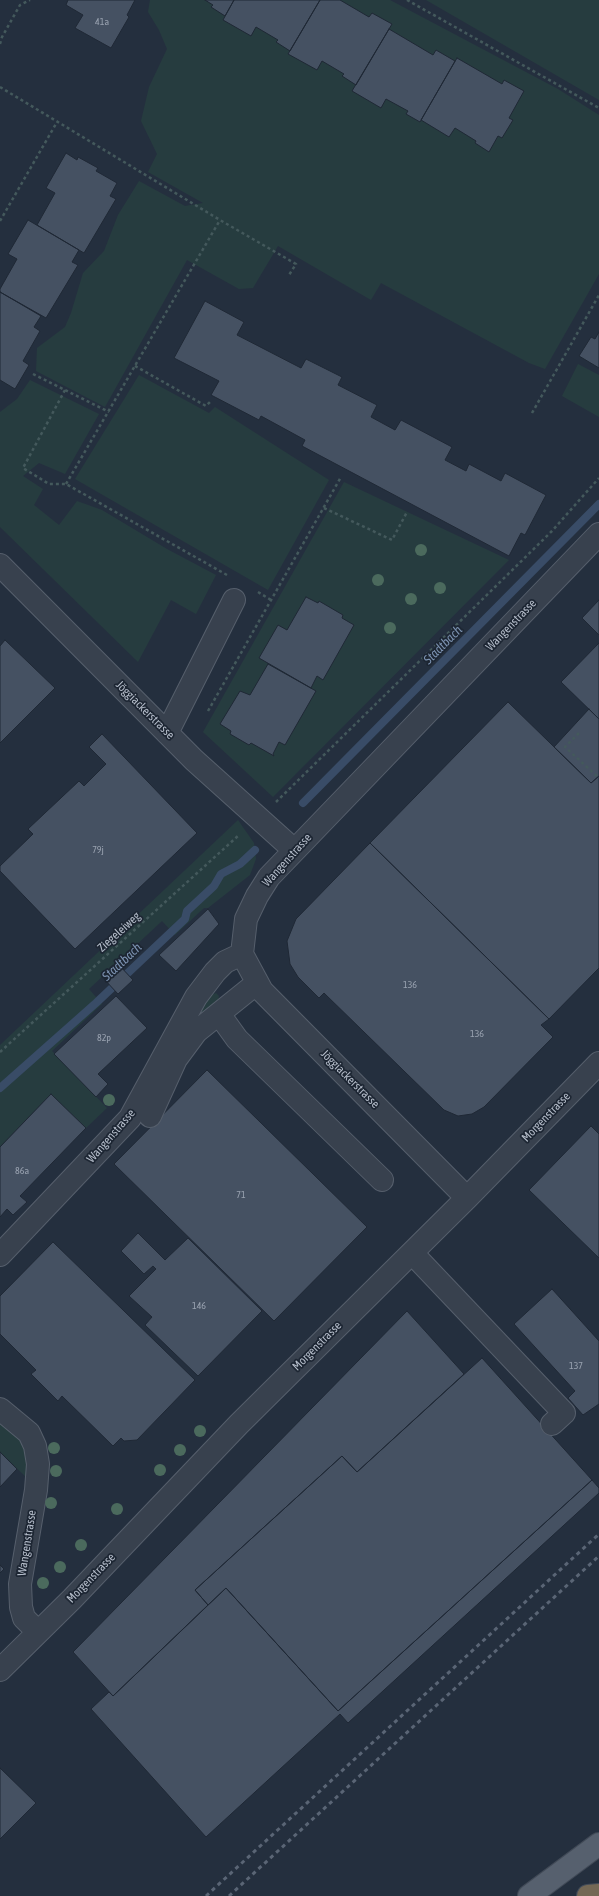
<!DOCTYPE html>
<meta charset="utf-8">
<style>
body{margin:0}
canvas{display:block;background:#242f3e}
</style>
<canvas width="599" height="1896"></canvas>
<script>
const context = document.querySelector('canvas').getContext('2d');
context.lineJoin = 'round';
function paint(path, color) { context.fillStyle = color; context.fill(path, 'evenodd'); }
const poly = rows => new Path2D(rows.map(r => 'M' + r).join(''));
function stroke(path, color, width, dash) { context.strokeStyle = color; context.lineWidth = width; context.lineCap = dash ? 'butt' : 'round'; context.setLineDash(dash || []); context.stroke(path); }
function label(font, color, halo, rows, align = 'center') {
  context.font = font + ' "Asap Condensed",sans-serif'; context.lineWidth = 3.5; context.setLineDash([]); context.textBaseline = 'middle'; context.strokeStyle = halo; context.fillStyle = color; for (const [text, x, y, turn = 0] of rows) {
    context.save(); context.translate(x, y); context.rotate((+turn || 0) * Math.PI / 180); context.textAlign = isNaN(turn) ? turn : align; if (halo) context.strokeText(text, 0, 0); context.fillText(text, 0, 0); context.restore();
  }
}
paint(poly([
 [150,0,390,0,558,89,599,115,599,274,545,369,529,363,381,283,371,300,278,246,253,288,239,289,187,260,105,407,36,371,37,348,65,327,71,313,83,273,104,251,118,215,139,181,185,206,203,203,148,172,157,154,141,121,149,87,167,49,159,30,148,12],
 [426,0,599,0,599,100],
 [578,364,599,375,599,417,562,396],
 [139,375,209,413,215,407,329,480,268,590,75,479],
 [30,380,99,414,65,474,39,463,23,476,43,489,34,505,59,525,77,501,102,510,167,549,216,575,196,614,171,600,138,662,0,527,0,412,17,399],
 [344,482,509,560,273,797,203,732],
 [238,820,254,843,256,859,250,875,208,908,204,908,175,935,162,921,89,989,102,1004,52,1051,107,1108,86,1128,51,1094,0,1147,0,1045],
 [216,993,219,996,218,1000,187,1032,208,996],
 [0,1420,25,1441,30,1481,0,1452]
]), '#263c3f');
stroke(poly([
 [303,803,599,504],
 [0,1088,96,1003,185,919,187,911,214,886,221,874,240,864,255,850]
]), '#394c67', 8);
const building = poly([
 [68,0,135,0,127,15,129,17,111,48,75,28,83,15,66,5,68,0],
 [205,0,234,0,225,16,211,7,213,5,205,0],
 [234,0,320,0,290,51,276,42,278,40,256,27,251,36,223,20,234,0],
 [320,0,340,0,369,17,372,13,392,24,356,85,342,76,344,74,322,61,317,70,288,54,320,0],
 [389,29,433,55,436,50,455,61,420,122,406,114,408,111,386,99,381,108,352,91,389,29],
 [457,58,502,84,504,80,524,91,509,118,513,120,502,138,498,136,489,152,475,143,476,141,455,128,449,137,421,120,457,58],
 [66,153,77,160,78,157,98,168,96,171,117,183,110,196,116,199,84,253,37,225,55,193,46,188,66,153],
 [28,220,79,250,72,262,78,265,46,318,0,292,0,289,17,259,8,254,28,220],
 [0,292,41,316,34,327,40,331,23,361,29,365,15,389,0,380,0,292],
 [205,301,244,322,237,335,301,368,306,359,342,377,338,385,377,405,371,417,395,430,401,420,452,447,445,460,466,471,469,464,501,481,505,473,546,495,525,535,521,533,509,556,302,446,305,440,261,416,259,420,211,395,219,381,174,358,205,301],
 [599,332,599,368,579,356,591,337,595,339,599,332],
 [306,597,318,603,319,601,343,615,342,618,354,625,323,680,317,676,311,688,259,658,278,625,287,630,306,597],
 [599,600,599,635,582,618,599,600],
 [5,640,55,688,0,743,0,646,5,640],
 [599,643,599,719,561,682,599,643],
 [268,664,316,691,285,745,279,742,273,754,274,756,251,743,249,745,230,734,231,731,220,724,240,691,250,695,268,664],
 [508,702,591,783,599,776,599,968,549,1019,370,843,508,702],
 [589,709,599,719,599,776,591,783,554,747,589,709],
 [102,734,197,833,75,949,0,871,0,866,33,834,28,829,79,781,84,786,106,764,89,747,102,734],
 [370,843,549,1019,541,1025,553,1037,484,1107,472,1114,458,1116,444,1110,324,993,319,998,298,977,290,964,287,941,296,919,370,843],
 [208,909,219,924,176,971,159,955,208,909],
 [119,965,133,980,118,994,104,979,119,965],
 [116,996,147,1028,98,1074,108,1084,96,1097,54,1054,116,996],
 [207,1070,367,1227,274,1321,114,1164,207,1070],
 [51,1094,86,1128,20,1196,27,1202,13,1215,7,1209,0,1217,0,1147,51,1094],
 [591,1126,599,1134,599,1258,529,1190,591,1126],
 [138,1233,165,1260,188,1238,262,1311,198,1376,145,1325,152,1317,129,1296,156,1269,153,1266,144,1274,121,1251,138,1233],
 [53,1242,195,1380,137,1440,124,1441,121,1438,113,1446,62,1396,58,1401,31,1374,36,1370,0,1334,0,1296,53,1242],
 [552,1289,599,1341,599,1404,583,1415,568,1398,575,1391,514,1324,552,1289],
 [407,1311,464,1374,357,1472,342,1456,195,1590,208,1605,113,1696,73,1652,407,1311],
 [482,1358,592,1480,338,1711,226,1588,208,1605,195,1590,342,1456,357,1472,482,1358],
 [0,1452,17,1469,0,1487,0,1452],
 [592,1480,599,1488,599,1493,348,1723,340,1714,206,1837,91,1709,109,1692,113,1696,226,1588,338,1711,592,1480],
 [0,1565,4,1569,0,1573,0,1565],
 [0,1768,36,1803,0,1839,0,1768]
]);
paint(building, '#455162');
stroke(building, '#1f2835', 1);
const minor = poly([
 [0,565,194,760,294,850],
 [167,733,234,600],
 [242,954,246,919,257,896,269,877,599,534],
 [242,954,262,991,467,1198],
 [219,1014,237,1039,382,1180],
 [150,1116,176,1059,196,1032,257,983],
 [412,1253,564,1413,552,1424],
 [0,1255,130,1118,196,997,215,972,225,962,242,954],
 [0,1409,29,1433,35,1446,38,1464,36,1490,20,1584,21,1607,24,1618,38,1632],
 [0,1670,72,1599,239,1424,467,1198,599,1063]
]);
const major = poly([
 [529,1896,599,1844]
]);
const highway = poly([
 [588,1896,599,1895]
]);
stroke(minor, '#565f6c', 24);
stroke(major, '#414a57', 24);
stroke(highway, '#434c59', 24);
stroke(poly([
 [407,0,599,108],
 [0,44,2,37,20,5,30,0],
 [0,87,220,220,296,264,289,275],
 [0,221,57,122],
 [135,366,206,406,212,400],
 [33,374,109,412],
 [65,390,23,468,49,484,66,484,227,575],
 [532,413,599,295],
 [66,484,220,220],
 [324,508,392,540,407,512],
 [258,592,271,600],
 [208,711,341,477],
 [579,733,565,747,599,778],
 [276,802,552,531,599,478],
 [0,1052,239,835]
]), '#44595c', 2.5, [3, 3]);
stroke(minor, '#38414e', 22);
stroke(major, '#56606e', 22);
stroke(highway, '#746855', 22);
stroke(poly([
 [206,1896,599,1534],
 [229,1896,599,1556]
]), '#5a6575', 3, [4, 4]);
context.fillStyle = '#4b6a5d';
for (const [x, y] of [
 [421,550],
 [378,580],
 [440,588],
 [411,599],
 [390,628],
 [109,1100],
 [200,1431],
 [54,1448],
 [180,1450],
 [160,1470],
 [56,1471],
 [51,1503],
 [117,1509],
 [81,1545],
 [60,1567],
 [43,1583]
]) { context.beginPath(); context.arc(x, y, 6, 0, 2 * Math.PI); context.fill(); }
label('10px', '#98a1af', null, [
 ["41a",102,22],
 ["79j",98,850],
 ["136",410,985],
 ["136",477,1034],
 ["82p",104,1038],
 ["86a",22,1171],
 ["71",241,1195],
 ["146",199,1306],
 ["137",576,1366]
]);
label('12px', '#b4bcc9', '#1d2633', [
 ["Wangenstrasse",511,625,-46],
 ["Jöggiackerstrasse",145,710,45],
 ["Wangenstrasse",287,860,-48],
 ["Ziegeleiweg",119,932,-42],
 ["Jöggiackerstrasse",350,1079,45],
 ["Morgenstrasse",546,1117,-46],
 ["Wangenstrasse",111,1136,-49],
 ["Morgenstrasse",317,1346,-45],
 ["Wangenstrasse",27,1543,-81],
 ["Morgenstrasse",91,1578,-46]
]);
label('italic 13px', '#7c92b1', '#1d2633', [
 ["Stadtbach",443,645,-45],
 ["Stadtbach",122,962,-43]
]);
</script>
